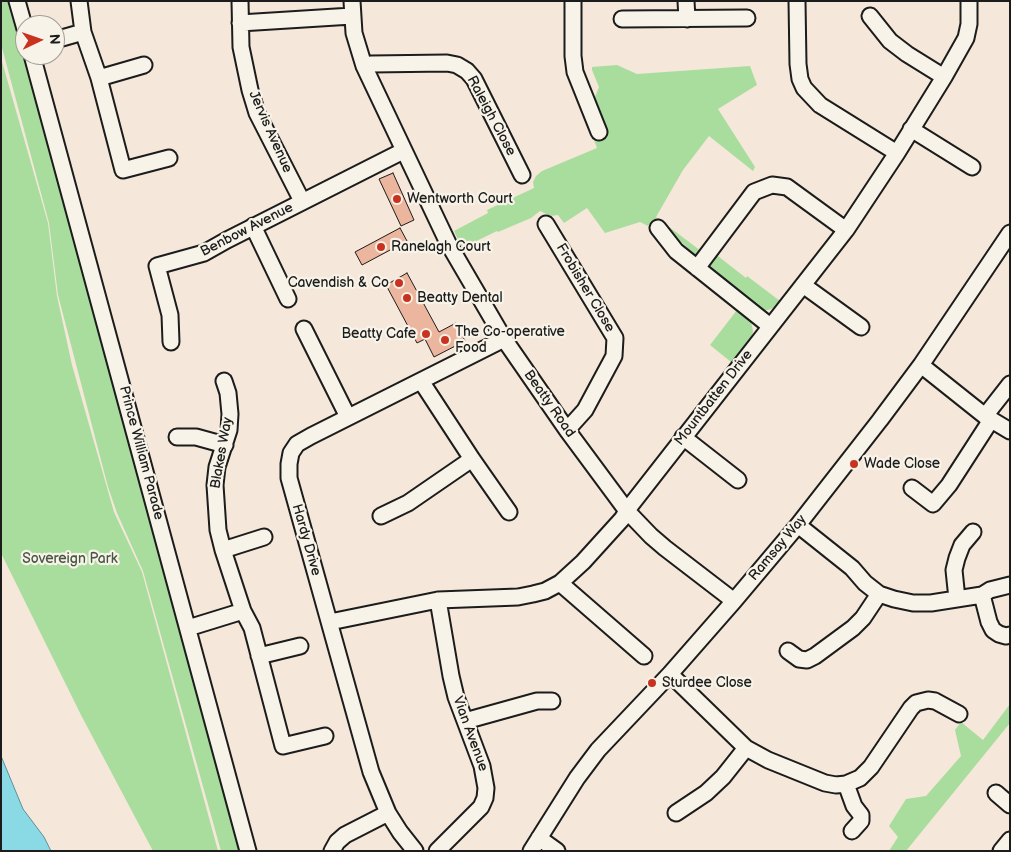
<!DOCTYPE html>
<style>
body{margin:0}
#map{position:relative;width:1011px;height:852px;overflow:hidden;background:#f5e7d9;font-family:"Balsamiq Sans",sans-serif}
canvas{display:block}
.frame{position:absolute;inset:0;border:2px solid #1c1c1c;pointer-events:none}
.north{position:absolute;left:15px;top:15px;width:50px;height:50px;box-sizing:border-box;background:#f7f3e8;border:1px solid #9f9d96;border-radius:50%;rotate:87deg;font-size:14px;font-weight:700;line-height:20px;text-align:center;color:#1c1c1c}
.north::after{content:'';display:block;margin:auto;width:18px;height:22px;background:#c8321e;clip-path:polygon(50% 0,100% 100%,50% 72%,0 100%)}
</style>
<div id="map">
<canvas width="1011" height="852"></canvas>
<div class="frame"></div>
<div class="north">N</div>
</div>
<script>
const context = document.querySelector('canvas').getContext('2d');
context.lineJoin = 'round';
function paint(path, color) { context.fillStyle = color; context.fill(path, 'evenodd'); }
const poly = rows => new Path2D(rows.map(r => 'M' + r).join(''));
function stroke(path, color, width, dash) { context.strokeStyle = color; context.lineWidth = width; context.lineCap = dash ? 'butt' : 'round'; context.setLineDash(dash || []); context.stroke(path); }
function label(font, color, halo, rows, align = 'center') {
  context.font = font + ' "Balsamiq Sans",sans-serif'; context.lineWidth = 4.5; context.setLineDash([]); context.textBaseline = 'middle'; context.strokeStyle = halo; context.fillStyle = color; for (const [text, x, y, turn = 0] of rows) {
    context.save(); context.translate(x, y); context.rotate((+turn || 0) * Math.PI / 180); context.textAlign = isNaN(turn) ? turn : align; if (halo) context.strokeText(text, 0, 0); context.fillText(text, 0, 0); context.restore();
  }
}
paint(poly([
 [1,1,13,1,25,47,25,55,243,851,221,851,143,571,117,513,108,487,58,295,49,223,1,44],
 [1,58,48,223,57,296,72,365,114,512,142,572,218,851,153,851,81,715,1,553],
 [617,65,637,74,750,66,757,85,718,109,755,167,753,171,709,136,683,170,656,217,701,251,695,258,687,253,687,247,679,240,670,236,656,220,648,226,640,222,605,233,587,208,564,223,558,215,551,216,540,211,531,218,498,232,497,231,462,248,454,231,488,213,487,210,534,188,533,182,536,176,542,171,597,148,594,140,603,135,593,102,599,87,592,70,592,67],
 [714,253,746,278,747,276,780,301,773,308,768,310,762,310,756,306,709,269,709,262],
 [737,310,751,322,753,331,752,336,731,362,710,345],
 [1010,704,1010,723,906,851,889,851,898,837,889,826,906,799,926,796,961,756,955,730,961,722,983,740]
]), '#a9dd9e');
const water = poly([
 [1,756,23,809,44,837,51,851,1,851,1,756]
]);
paint(water, '#8adae6');
stroke(water, '#5e8e95', 1);
const building = poly([
 [393,173,414,220,401,226,379,179,393,173],
 [400,228,407,241,362,265,355,252,400,228],
 [407,273,439,332,456,323,465,341,434,357,425,339,417,343,386,285,407,273]
]);
paint(building, '#ebb69d');
stroke(building, '#1c1c1c', 1);
const minor = poly([
 [17,1,25,29],
 [79,1,83,32,99,78,123,170,169,158],
 [240,1,241,47,250,90,257,113,302,201],
 [352,1,354,33,364,66,448,243,504,339,567,430,627,511,651,536,665,548,734,601],
 [573,1,573,56,575,72,599,132],
 [686,1,687,19],
 [797,1,798,64,800,79,804,88,820,105,897,153],
 [870,16,890,41,907,54,944,77],
 [622,19,747,18],
 [240,23,352,16],
 [55,40,83,32],
 [32,55,248,851],
 [364,66,371,64,447,63,457,65,467,71,474,79,522,175],
 [99,78,144,65],
 [911,129,972,167],
 [546,224,615,338,614,356,585,410,567,430],
 [253,226,288,299],
 [658,228,676,251,770,326],
 [697,268,754,192,772,185,787,187,846,230],
 [803,285,861,327],
 [304,329,348,417],
 [171,342,170,315,157,266,204,253,227,240,403,151],
 [921,365,985,416,1010,431],
 [224,381,228,393,230,414,229,430,217,467,215,485,218,530,223,550,243,611,252,628,283,746,325,736],
 [421,381,472,459,509,512],
 [985,416,1010,384],
 [177,437,196,437,225,445],
 [683,437,738,480],
 [912,488,933,504,949,485,991,420],
 [381,516,408,503,472,459],
 [798,525,852,568,865,583,879,594,894,599,913,603,931,603,982,595,990,590,1010,585],
 [223,550,264,537],
 [560,583,644,656],
 [982,595,989,622,993,630,999,634,1006,636,1010,635],
 [957,599,954,570,957,558,962,545,973,532],
 [330,622,438,600,518,597,533,594,545,591,560,583,583,562,622,519,631,505,846,230,897,153,944,77,966,38,969,24,969,1],
 [188,628,243,611],
 [788,651,799,659,807,660,815,656,853,628,863,618,879,594],
 [259,656,300,646],
 [670,674,746,748,768,760,825,783,836,785,846,784,860,778,871,767,911,708,916,703,928,700,935,701,959,714],
 [465,721,537,701,552,701],
 [846,784,854,806,861,815,861,821,852,831],
 [996,793,1010,805],
 [676,813,706,793,723,777,746,748],
 [539,838,557,851],
 [332,851,337,842,345,835,388,813],
 [415,851,400,832,388,813,371,772,289,478,289,464,291,453,297,444,311,436,504,339],
 [437,851,481,807,485,798,486,788,482,766,456,697,451,676,438,600],
 [531,851,577,778,598,750,670,674,734,601,798,525,880,420,921,365,1010,233],
 [1001,851,1010,840]
]);
stroke(minor, '#1c1c1c', 19);
stroke(minor, '#f7f3e8', 15);
for (const [x, y, r, color] of [
 [397,199,5,"#c8321e"],
 [381,247,5,"#c8321e"],
 [399,283,5,"#c8321e"],
 [407,298,5,"#c8321e"],
 [426,334,5,"#c8321e"],
 [445,340,5,"#c8321e"],
 [854,464,5,"#c8321e"],
 [652,683,5,"#c8321e"]
]) { const dot = new Path2D(); dot.arc(x, y, r, 0, 2 * Math.PI); context.fillStyle = color; context.fill(dot); stroke(dot, '#f7f3e8', 2); }
label('14px', '#1c1c1c', '#f7f3e8', [
 ["Raleigh Close",491,116,62],
 ["Jervis Avenue",270,132,66],
 ["Benbow Avenue",247,230,-27],
 ["Frobisher Close",585,288,59],
 ["Mountbatten Drive",714,398,-52],
 ["Beatty Road",549,404,55],
 ["Prince William Parade",141,453,75],
 ["Blakes Way",222,453,-80],
 ["Hardy Drive",306,540,74],
 ["Ramsay Way",778,548,-50],
 ["Vian Avenue",470,734,70]
]);
label('14px', '#1c1c1c', '#f7f3e8', [
 ["Wentworth Court",407,199],
 ["Ranelagh Court",391,247],
 ["Cavendish & Co",389,283,"right"],
 ["Beatty Dental",417,298],
 ["The Co-operative",455,332],
 ["Food",455,348],
 ["Beatty Cafe",416,334,"right"],
 ["Wade Close",864,464],
 ["Sturdee Close",662,683]
], 'left');
label('14px', '#465643', '#f7f3e8', [
 ["Sovereign Park",70,559]
]);
</script>
